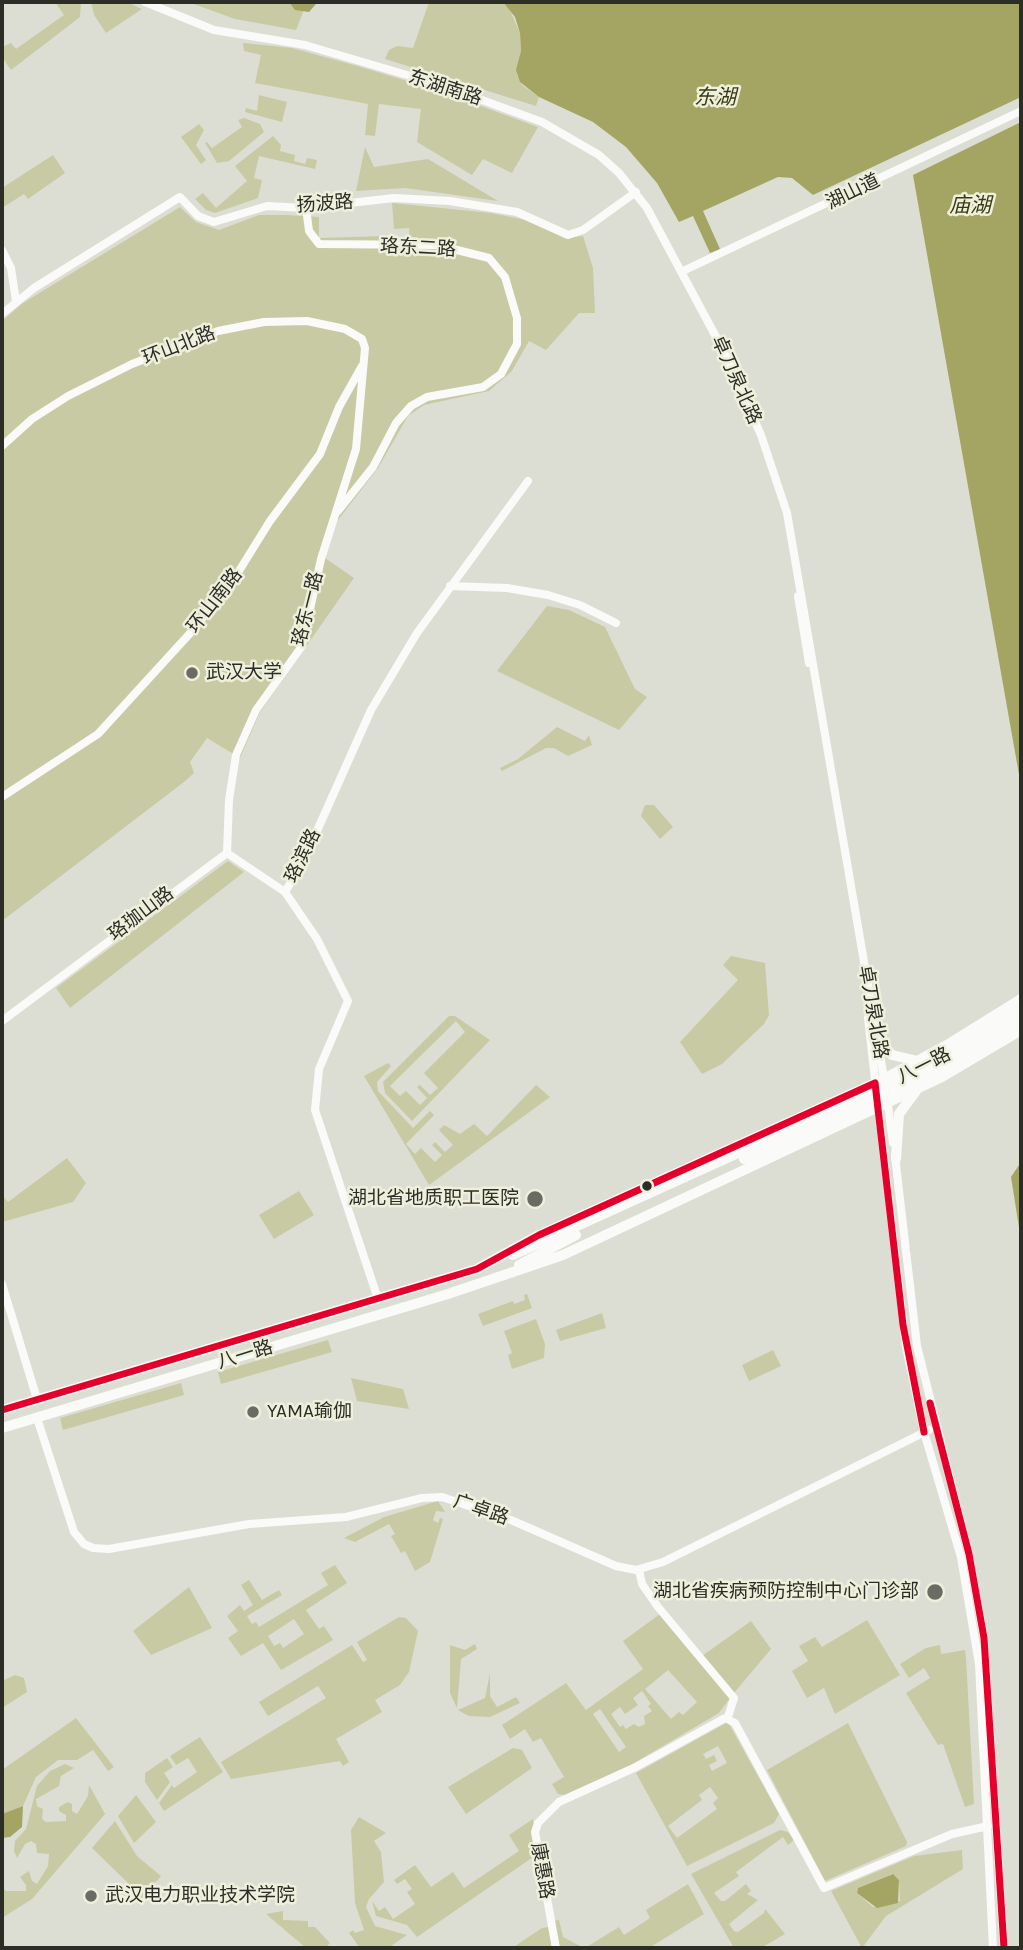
<!DOCTYPE html>
<meta charset="utf-8">
<style>
body{margin:0}
#map{position:relative;width:1023px;height:1950px;overflow:hidden;background:#ddded3;font-family:Karla,sans-serif}
canvas{display:block}
.frame{position:absolute;inset:0;border:4px solid #2c2d26;pointer-events:none}
</style>
<div id="map">
<canvas width="1023" height="1950"></canvas>
<div class="frame"></div>
</div>
<script>
const context = document.querySelector('canvas').getContext('2d');
context.lineJoin = 'round';
function paint(path, color) { context.fillStyle = color; context.fill(path, 'evenodd'); }
const poly = rows => new Path2D(rows.map(r => 'M' + r).join(''));
function stroke(path, color, width, dash) { context.strokeStyle = color; context.lineWidth = width; context.lineCap = dash ? 'butt' : 'round'; context.setLineDash(dash || []); context.stroke(path); }
function label(font, color, halo, rows, align = 'center') {
  context.font = font + ' Karla,"Noto Sans SC",sans-serif'; context.lineWidth = 5; context.setLineDash([]); context.textBaseline = 'middle'; context.strokeStyle = halo; context.fillStyle = color; for (const [text, x, y, turn = 0] of rows) {
    context.save(); context.translate(x, y); context.rotate((+turn || 0) * Math.PI / 180); context.textAlign = isNaN(turn) ? turn : align; if (halo) context.strokeText(text, 0, 0); context.fillText(text, 0, 0); context.restore();
  }
}
paint(poly([
 [55,2,81,2,80,17,11,70,2,57,2,47,11,43,16,49,64,15],
 [91,2,127,2,142,9,106,33,94,15],
 [188,2,307,2,296,30,235,19],
 [429,2,503,2,508,6,520,33,521,51,517,74,522,85,539,97,536,106,385,59,389,50,397,46,413,48],
 [243,43,292,48,361,67,440,91,538,127,512,173,483,159,472,175,417,142,421,109,379,104,375,136,365,135,368,104,255,83,261,55,244,51],
 [259,95,287,102,282,122,245,112,246,108,257,111],
 [244,118,260,124,264,132,229,161,217,163,205,143,207,142,212,148,242,127,238,120],
 [199,124,204,130,196,145,206,160,201,164,181,137],
 [273,136,281,145,280,151,295,155,294,161,305,164,307,158,317,160,315,169,259,156,254,178,262,180,258,198,215,213,206,210,195,199,203,193,216,208,247,181,235,166],
 [365,147,374,167,428,159,498,201,405,188,356,191],
 [53,155,65,173,28,199,24,194,2,208,2,188],
 [392,203,491,213,531,221,565,238,583,236,593,268,595,313,579,313,546,350,529,341,512,371,489,391,424,405,408,416,378,468,335,524,325,558,354,578,260,712,240,758,207,738,190,762,194,773,184,782,2,921,2,321,23,303,180,207,196,222,219,230,259,215,287,215,319,217,319,238,385,236,386,242,410,241,409,228,394,229],
 [547,606,569,610,605,627,635,689,647,697,619,730,497,671],
 [557,727,585,741,589,735,592,745,568,756,554,748,546,748,502,771,500,768,518,759],
 [645,805,654,805,673,827,660,839,641,816],
 [228,861,244,872,70,1008,56,988],
 [731,956,765,963,769,1015,764,1024,722,1064,702,1074,680,1042,738,980,723,965],
 [449,1016,455,1016,490,1040,412,1121,385,1093,383,1082],
 [456,1021,465,1032,424,1073,438,1088,430,1095,420,1085,417,1087,427,1098,420,1105,406,1091,400,1096,390,1086],
 [388,1063,391,1066,377,1082,378,1091,413,1128,430,1111,434,1115,406,1144,415,1154,421,1148,435,1162,442,1155,432,1145,435,1142,445,1152,453,1145,439,1130,444,1125,460,1134,474,1124,487,1136,536,1085,550,1097,429,1185,364,1076],
 [67,1158,86,1183,73,1202,2,1222,2,1195,8,1202],
 [299,1191,314,1215,274,1239,259,1215],
 [527,1294,532,1308,483,1326,478,1314,513,1301,514,1304,525,1300,524,1295],
 [602,1313,606,1328,560,1341,556,1330],
 [536,1319,545,1344,544,1358,512,1369,508,1355,512,1353,504,1331],
 [328,1340,332,1352,221,1384,218,1372],
 [773,1350,781,1366,749,1381,742,1365],
 [351,1378,403,1389,409,1409,357,1401],
 [181,1383,184,1395,63,1430,60,1418],
 [438,1501,445,1512,436,1511,433,1520,438,1523,440,1518,443,1519,430,1562,415,1571,405,1551,401,1553,391,1536,395,1534,389,1524,355,1542,344,1538,384,1517],
 [335,1565,347,1583,306,1610,319,1629,324,1626,333,1640,281,1670,263,1643,241,1656,228,1638,238,1631,227,1616,240,1605,244,1611,253,1605,241,1585,249,1580,262,1600,279,1590,282,1595,247,1616,252,1624,256,1622,259,1627,328,1585,321,1573],
 [294,1619,304,1634,283,1648,280,1643,274,1646,268,1636],
 [189,1587,212,1628,151,1655,133,1631],
 [660,1614,730,1698,719,1713,629,1766,565,1795,558,1794,552,1784,564,1777,541,1738,533,1742,525,1729,510,1739,502,1725,566,1683,586,1710,643,1669,623,1641],
 [668,1670,697,1702,683,1715,679,1712,671,1719,645,1689],
 [642,1691,651,1704,648,1706,652,1711,644,1716,645,1724,639,1727,634,1724,626,1729,623,1725,620,1727,611,1714,620,1707,625,1714,638,1705,633,1698],
 [600,1709,626,1747,619,1752,593,1714],
 [399,1617,406,1618,418,1631,409,1672,400,1685,375,1700,382,1712,336,1739,349,1762,343,1766,340,1761,231,1779,221,1762,326,1698,318,1686,268,1716,259,1702,352,1645,363,1662,367,1660,357,1642],
 [867,1620,900,1675,835,1714,824,1688,807,1698,792,1671,808,1661,799,1646,815,1637,822,1647],
 [751,1621,771,1649,734,1693,702,1656],
 [475,1644,477,1649,461,1659,457,1708,450,1693,450,1645,465,1650],
 [940,1645,941,1654,965,1650,966,1658,974,1804,965,1807,943,1744,938,1745,906,1693,930,1678,924,1668,909,1678,900,1664,926,1648],
 [490,1673,490,1696,497,1707,516,1697,520,1703,490,1717,469,1716,463,1713,458,1710,485,1698],
 [15,1675,24,1678,27,1692,2,1708,2,1681],
 [76,1718,114,1767,108,1771,93,1750,77,1760,58,1760,36,1777,23,1806,2,1814,2,1770],
 [728,1722,779,1814,774,1823,687,1866,636,1773],
 [718,1746,727,1763,712,1771,709,1765,717,1761,714,1755,706,1759,703,1754],
 [710,1787,718,1798,713,1803,717,1809,677,1838,668,1826,702,1800,699,1795],
 [848,1723,907,1842,906,1846,825,1881,767,1770],
 [200,1737,223,1772,164,1811,159,1803,172,1785,174,1788,197,1772,188,1758,176,1765,170,1756],
 [513,1748,522,1750,532,1768,466,1814,448,1787],
 [167,1758,173,1767,164,1773,170,1782,157,1800,145,1782,145,1773],
 [65,1764,74,1768,61,1776,59,1786,36,1799,37,1806,43,1809,42,1819,46,1822,66,1821,66,1815,59,1811,59,1807,68,1802,72,1804,72,1811,77,1814,88,1796,89,1785,105,1814,32,1899,2,1918,2,1887,6,1891,26,1891,26,1885,20,1877,29,1871,32,1881,37,1884,48,1866,49,1854,37,1853,36,1844,31,1841,25,1844,17,1858,14,1851,15,1841,26,1829,37,1786,50,1771],
 [136,1795,156,1822,134,1843,118,1816],
 [359,1817,386,1833,374,1841,381,1852,384,1882,369,1899,366,1907,375,1926,407,1935,388,1948,360,1948,349,1933,353,1930,355,1933,364,1930,355,1903,351,1830],
 [533,1819,536,1855,417,1937,407,1925,376,1916,372,1901,379,1911,385,1907,393,1919,415,1904,407,1892,412,1889,405,1879,397,1884,394,1880,415,1865,431,1887,453,1872,464,1888,519,1851,509,1835],
 [115,1821,137,1856,161,1876,137,1903,124,1890,129,1884,92,1848],
 [780,1830,788,1832,794,1840,788,1845,783,1837,736,1872,739,1876,714,1893,721,1901,725,1901,746,1884,751,1891,747,1894,758,1900,729,1924,734,1931,738,1932,764,1913,765,1909,785,1934,761,1948,734,1948,691,1874],
 [962,1850,963,1869,886,1916,862,1948,831,1891,914,1856],
 [892,1874,899,1880,900,1901,873,1907,857,1893,858,1888],
 [688,1884,704,1914,649,1948,585,1948,619,1927,624,1935,650,1918,646,1910],
 [283,1911,283,1920,308,1921,308,1927,315,1927,330,1943,325,1948,306,1948,266,1914],
 [559,1920,563,1937,584,1948,559,1948,553,1921],
 [548,1927,552,1948,512,1948,542,1928]
]), '#c8caa3');
paint(poly([
 [289,2,375,2,316,4,309,12,295,10],
 [503,2,1021,2,1021,97,813,195,792,178,778,177,703,211,720,249,710,253,693,216,679,222,657,183,626,147,593,122,539,97,520,82,516,70,521,51,520,33,515,17],
 [1021,122,1021,786,913,175],
 [1021,1162,1021,1240,1011,1177],
 [23,1806,22,1827,10,1837,2,1838,2,1814],
 [893,1874,899,1880,898,1903,877,1908,857,1893,858,1888]
]), '#a4a562');
stroke(poly([
 [145,2,214,30,305,45,441,85,542,122,599,155,619,173,647,208,723,350,761,435,787,513,885,1084],
 [306,208,309,231,319,244,437,245,489,258,505,277,517,318,517,344,501,374,483,387,427,397,411,406,396,423,373,467,338,511],
 [2,250,11,268,16,301],
 [683,271,1021,111],
 [2,314,34,288,180,197,198,216,214,222,267,206,306,208,394,198,450,201,517,212,568,235,583,230,636,192],
 [2,446,32,419,68,396,132,364,218,331,264,322,307,321,345,329,362,339,365,348,356,449,321,559,302,646,256,710,236,755,229,800,227,853],
 [450,586,507,588,548,595,580,605,616,623],
 [798,596,809,663],
 [2,797,98,734,193,630,234,579,270,521,320,454,339,407,362,366],
 [227,853,285,892],
 [868,1018,876,1088],
 [2,1021,227,853],
 [887,1097,893,1143],
 [878,1105,906,1347,924,1432,961,1557,979,1664,993,1948],
 [895,1156,917,1346,969,1554,984,1638,1004,1948],
 [2,1284,37,1399],
 [378,1299,315,1110,319,1069,348,1001,317,939,285,892,304,860,371,710,417,633,528,481],
 [37,1418,74,1532,84,1544,93,1548,109,1549,249,1524,346,1517,422,1498,442,1497,511,1520,616,1566,636,1570,663,1562,929,1430],
 [639,1570,642,1584,658,1607,734,1698,728,1717],
 [556,1948,535,1832,538,1823,559,1802,636,1767,725,1718,735,1723,824,1888,952,1834,988,1826]
]), '#fafaf8', 8);
stroke(poly([
 [878,1039,892,1055,918,1061],
 [744,1159,929,1074,1021,1021],
 [896,1159,899,1114,916,1091],
 [513,1255,906,1077,1021,1011],
 [519,1265,576,1235],
 [2,1410,477,1269,539,1235,884,1079,947,1045,1021,999],
 [2,1428,448,1294,563,1255,942,1077,1021,1030]
]), '#fafaf8', 10);
stroke(poly([
 [930,1403,969,1554,984,1638,1004,1948],
 [2,1410,477,1269,539,1235,875,1083,903,1325,924,1432]
]), '#e4002b', 7);
for (const [x, y, r, color] of [
 [192,673,7,"#6a6b63"],
 [647,1186,6,"#2c2d26"],
 [535,1199,9,"#6a6b63"],
 [253,1412,7,"#6a6b63"],
 [935,1592,9,"#6a6b63"],
 [91,1896,7,"#6a6b63"]
]) { const dot = new Path2D(); dot.arc(x, y, r, 0, 2 * Math.PI); context.fillStyle = color; context.fill(dot); stroke(dot, '#eef0dc', 2.5); }
label('19px', '#2c2d26', '#eef0dc', [
 ["东湖南路",445,88,18],
 ["湖山道",853,192,-26],
 ["扬波路",325,204,-4],
 ["珞东二路",418,248,3],
 ["环山北路",179,346,-21],
 ["卓刀泉北路",736,380,66],
 ["环山南路",215,601,-52],
 ["珞东一路",308,609,-76],
 ["珞滨路",303,856,-64],
 ["珞珈山路",141,914,-37],
 ["卓刀泉北路",873,1012,80],
 ["八一路",924,1066,-27],
 ["八一路",245,1355,-17],
 ["广卓路",481,1510,19],
 ["康惠路",542,1871,80]
]);
label('19px', '#2c2d26', '#eef0dc', [
 ["武汉大学",206,673],
 ["湖北省地质职工医院",519,1199,"right"],
 ["YAMA瑜伽",267,1412],
 ["湖北省疾病预防控制中心门诊部",919,1592,"right"],
 ["武汉电力职业技术学院",105,1896]
], 'left');
label('italic 21px', '#3a3a14', '#eef0dc', [
 ["东湖",715,98],
 ["庙湖",970,206]
]);
</script>
